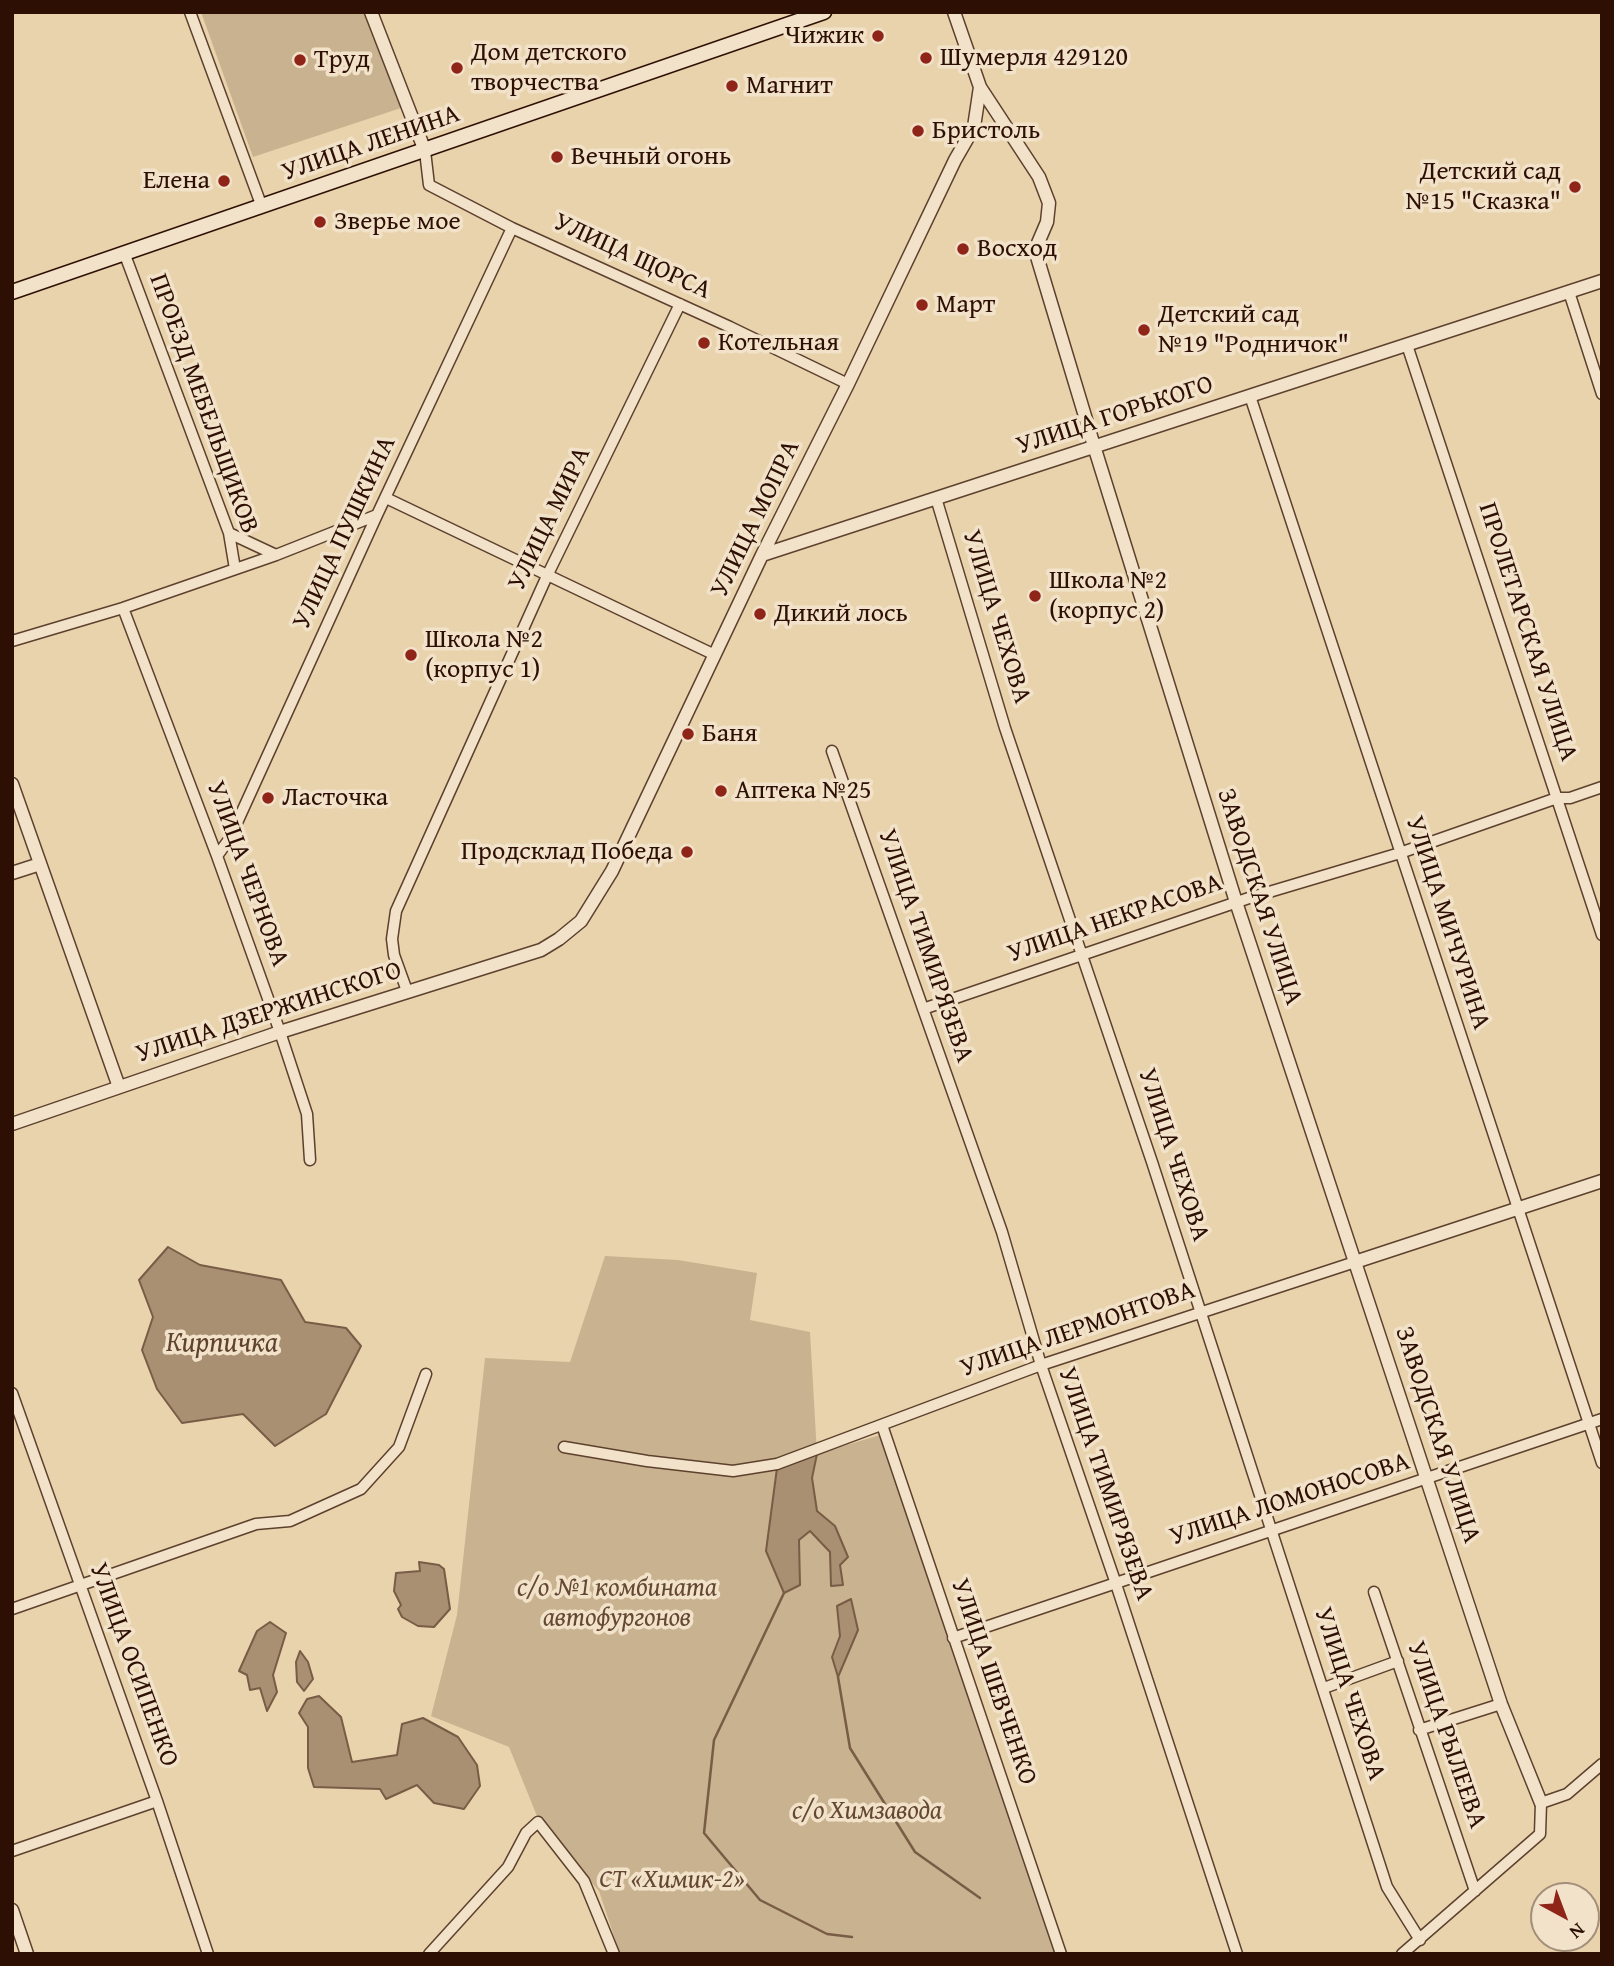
<!DOCTYPE html>
<meta charset="utf-8">
<style>
body{margin:0}
#map{position:relative;width:1614px;height:1966px;overflow:hidden;background:#e9d3ac;font-family:"Gentium Book Plus",serif}
canvas{display:block}
.frame{position:absolute;inset:0;border:14px solid #2e0f03;pointer-events:none}
.north{position:absolute;left:1530px;top:1882px;width:70px;height:70px;box-sizing:border-box;background:#f1e2c9;border:2px solid #a38e7a;border-radius:50%;rotate:139deg;font-size:19px;font-weight:700;line-height:28px;text-align:center;color:#2e0f03}
.north::after{content:'';display:block;margin:auto;width:24px;height:32px;background:#8f2418;clip-path:polygon(50% 0,100% 100%,50% 72%,0 100%)}
</style>
<div id="map">
<canvas width="1614" height="1966"></canvas>
<div class="frame"></div>
<div class="north">N</div>
</div>
<script>
const context = document.querySelector('canvas').getContext('2d');
context.lineJoin = 'round';
function paint(path, color) { context.fillStyle = color; context.fill(path, 'evenodd'); }
const poly = rows => new Path2D(rows.map(r => 'M' + r).join(''));
function stroke(path, color, width, dash) { context.strokeStyle = color; context.lineWidth = width; context.lineCap = dash ? 'butt' : 'round'; context.setLineDash(dash || []); context.stroke(path); }
function label(font, color, halo, rows, align = 'center') {
  context.font = font + ' "Gentium Book Plus",serif'; context.lineWidth = 7; context.setLineDash([]); context.textBaseline = 'middle'; context.strokeStyle = halo; context.fillStyle = color; for (const [text, x, y, turn = 0] of rows) {
    context.save(); context.translate(x, y); context.rotate((+turn || 0) * Math.PI / 180); context.textAlign = isNaN(turn) ? turn : align; if (halo) context.strokeText(text, 0, 0); context.fillText(text, 0, 0); context.restore();
  }
}
paint(poly([
 [201,12,364,12,401,108,253,157],
 [605,1256,678,1260,757,1273,750,1320,810,1332,817,1454,880,1435,1056,1954,620,1954,599,1891,539,1821,509,1747,431,1716,457,1615,485,1358,570,1362],
 [817,1455,812,1478,817,1511,835,1526,831,1586,831,1552,810,1531,799,1540,800,1585,784,1593,766,1552],
 [837,1606,858,1630,832,1657,840,1636]
]), '#c9b28f');
const water = poly([
 [168,1247,200,1265,281,1280,305,1322,346,1328,361,1346,326,1414,275,1446,243,1414,182,1423,157,1389,142,1350,153,1317,139,1280,168,1247],
 [817,1454,812,1478,817,1511,835,1526,848,1557,840,1565,843,1585,831,1586,830,1552,810,1531,799,1540,800,1585,784,1593,766,1551,777,1468,817,1454],
 [419,1562,439,1565,444,1569,450,1609,434,1627,418,1626,402,1617,398,1609,401,1605,394,1591,396,1573,420,1571,419,1562],
 [851,1599,858,1630,838,1677,832,1657,840,1636,837,1606,851,1599],
 [270,1622,286,1633,273,1675,277,1692,267,1711,260,1688,250,1690,247,1675,239,1671,257,1631,270,1622],
 [300,1651,308,1662,313,1679,304,1691,297,1682,296,1662,300,1651],
 [319,1696,341,1717,352,1762,397,1755,402,1724,423,1718,458,1737,477,1765,480,1786,464,1809,434,1803,417,1785,386,1799,380,1789,314,1787,308,1768,308,1727,299,1713,307,1699,319,1696]
]);
paint(water, '#a99073');
stroke(water, '#785c46', 2);
stroke(poly([
 [784,1593,714,1740,704,1833,760,1900,827,1934,852,1937],
 [838,1677,850,1748,915,1852,980,1898]
]), '#785c46', 2.5);
const minor = poly([
 [190,12,262,207],
 [425,151,429,185,512,228,730,327,848,384],
 [125,255,229,533,235,569],
 [1569,292,1602,394],
 [1407,345,1602,935],
 [1250,396,1602,1463],
 [386,498,715,655],
 [936,498,1005,728,1152,1162,1387,1887,1420,1940],
 [229,533,276,555],
 [123,608,217,856,280,1032,307,1114,310,1160],
 [12,641,123,608,276,555,377,515],
 [832,751,1002,1232,1041,1365,1115,1581,1237,1954],
 [217,856,230,838,377,515,512,228],
 [407,991,394,955,392,939,396,911,547,576,680,304],
 [923,1009,1249,898,1400,853,1557,798,1570,798,1602,787],
 [12,1393,157,1801,208,1954],
 [882,1425,1061,1954],
 [564,1447,647,1461,733,1471,777,1464,1041,1365,1355,1262],
 [1374,1592,1475,1891],
 [12,1609,256,1524,290,1521,361,1489,399,1447,426,1374],
 [953,1638,1602,1419],
 [1324,1688,1398,1661],
 [1419,1730,1501,1704],
 [12,1851,157,1801],
 [429,1954,508,1867,526,1833,538,1822,584,1881,614,1954],
 [1402,1954,1540,1834,1541,1803,1567,1794,1602,1764]
]);
const tertiary = poly([
 [371,12,425,151],
 [954,12,980,87,1039,177,1049,203,1047,222,1035,250,1094,446,1236,902,1501,1704,1541,1803],
 [762,555,1602,281],
 [12,784,119,1087],
 [12,873,40,864],
 [12,1124,280,1032,541,950,559,939,581,921,612,871,762,555,848,384,955,160,974,127,980,87],
 [1355,1262,1602,1181],
 [12,1910,27,1954]
]);
const secondary = poly([
 [12,292,824,12]
]);
stroke(minor, '#5d402d', 13);
stroke(tertiary, '#5d402d', 15);
stroke(secondary, '#2e0f03', 17);
stroke(minor, '#f1e2c9', 10);
stroke(tertiary, '#f1e2c9', 12);
stroke(secondary, '#f1e2c9', 14);
for (const [x, y, r, color] of [
 [878,36,7,"#8f2418"],
 [926,58,7,"#8f2418"],
 [300,60,7,"#8f2418"],
 [457,68,7,"#8f2418"],
 [732,86,7,"#8f2418"],
 [918,131,7,"#8f2418"],
 [557,157,7,"#8f2418"],
 [224,181,7,"#8f2418"],
 [1575,187,7,"#8f2418"],
 [320,222,7,"#8f2418"],
 [963,249,7,"#8f2418"],
 [922,305,7,"#8f2418"],
 [1144,330,7,"#8f2418"],
 [704,343,7,"#8f2418"],
 [1035,596,7,"#8f2418"],
 [760,614,7,"#8f2418"],
 [411,655,7,"#8f2418"],
 [688,734,7,"#8f2418"],
 [721,791,7,"#8f2418"],
 [268,798,7,"#8f2418"],
 [687,852,7,"#8f2418"]
]) { const dot = new Path2D(); dot.arc(x, y, r, 0, 2 * Math.PI); context.fillStyle = color; context.fill(dot); stroke(dot, '#f1e2c9', 2.5); }
label('26px', '#2e0f03', '#f1e2c9', [
 ["Чижик",864,36,"right"],
 ["Дом детского",471,53],
 ["творчества",471,83],
 ["Шумерля 429120",940,58],
 ["Труд",314,60],
 ["Магнит",746,86],
 ["Бристоль",932,131],
 ["Вечный огонь",571,157],
 ["Детский сад",1561,172,"right"],
 ["№15 \"Сказка\"",1561,202,"right"],
 ["Елена",210,181,"right"],
 ["Зверье мое",334,222],
 ["Восход",977,249],
 ["Март",936,305],
 ["Детский сад",1158,315],
 ["№19 \"Родничок\"",1158,345],
 ["Котельная",718,343],
 ["Школа №2",1049,581],
 ["(корпус 2)",1049,611],
 ["Дикий лось",774,614],
 ["Школа №2",425,640],
 ["(корпус 1)",425,670],
 ["Баня",702,734],
 ["Аптека №25",735,791],
 ["Ласточка",282,798],
 ["Продсклад Победа",673,852,"right"]
], 'left');
label('26px', '#2e0f03', '#f1e2c9', [
 ["УЛИЦА ЛЕНИНА",371,144,-19],
 ["УЛИЦА ЩОРСА",632,257,25],
 ["ПРОЕЗД МЕБЕЛЬЩИКОВ",203,404,70],
 ["УЛИЦА ГОРЬКОГО",1115,416,-18],
 ["УЛИЦА МИРА",550,519,-64],
 ["УЛИЦА МОПРА",756,519,-64],
 ["УЛИЦА ПУШКИНА",345,533,-65],
 ["УЛИЦА ЧЕХОВА",996,617,73],
 ["ПРОЛЕТАРСКАЯ УЛИЦА",1527,632,72],
 ["УЛИЦА ЧЕРНОВА",247,874,70],
 ["ЗАВОДСКАЯ УЛИЦА",1259,897,72],
 ["УЛИЦА НЕКРАСОВА",1115,919,-19],
 ["УЛИЦА МИЧУРИНА",1447,923,72],
 ["УЛИЦА ТИМИРЯЗЕВА",925,946,71],
 ["УЛИЦА ДЗЕРЖИНСКОГО",269,1013,-18],
 ["УЛИЦА ЧЕХОВА",1173,1155,72],
 ["УЛИЦА ЛЕРМОНТОВА",1078,1330,-19],
 ["ЗАВОДСКАЯ УЛИЦА",1437,1435,72],
 ["УЛИЦА ТИМИРЯЗЕВА",1105,1484,71],
 ["УЛИЦА ЛОМОНОСОВА",1290,1500,-18],
 ["УЛИЦА ОСИПЕНКО",133,1665,70],
 ["УЛИЦА ШЕВЧЕНКО",993,1682,71],
 ["УЛИЦА ЧЕХОВА",1349,1694,72],
 ["УЛИЦА РЫЛЕЕВА",1446,1735,71]
]);
label('italic 26px', '#644834', '#f1e2c9', [
 ["с/о №1 комбината",617,1588],
 ["автофургонов",617,1618],
 ["с/о Химзавода",867,1811],
 ["СТ «Химик-2»",672,1880]
]);
label('italic 28px', '#5f4330', '#f1e2c9', [
 ["Кирпичка",222,1344]
]);
</script>
